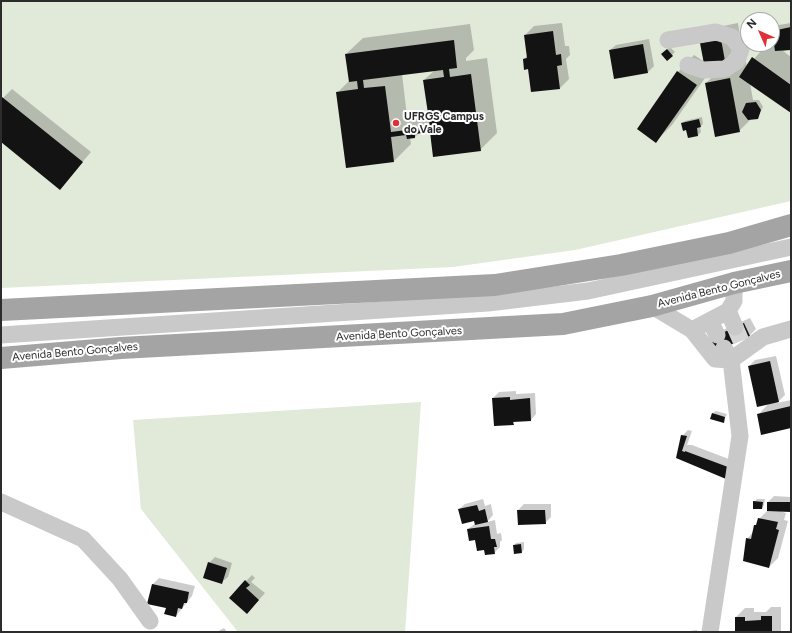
<!DOCTYPE html>
<meta charset="utf-8">
<style>
body{margin:0}
#map{position:relative;width:792px;height:633px;overflow:hidden;background:#fff;font-family:Figtree,sans-serif}
canvas{display:block}
.frame{position:absolute;inset:0;border:2px solid #2c2c2c;pointer-events:none}
.north{position:absolute;left:740px;top:12px;width:40px;height:40px;box-sizing:border-box;background:#fff;border:1px solid #ababab;border-radius:50%;rotate:315deg;font-size:11px;font-weight:700;line-height:16px;text-align:center;color:#2c2c2c}
.north::after{content:'';display:block;margin:auto;width:14px;height:18px;background:#e12f38;clip-path:polygon(50% 0,100% 100%,50% 72%,0 100%)}
</style>
<div id="map">
<canvas width="792" height="633"></canvas>
<div class="frame"></div>
<div class="north">N</div>
</div>
<script>
const context = document.querySelector('canvas').getContext('2d');
context.lineJoin = 'round';
function paint(path, color) { context.fillStyle = color; context.fill(path, 'evenodd'); }
const poly = rows => new Path2D(rows.map(r => 'M' + r).join(''));
function stroke(path, color, width, dash) { context.strokeStyle = color; context.lineWidth = width; context.lineCap = dash ? 'butt' : 'round'; context.setLineDash(dash || []); context.stroke(path); }
function label(font, color, halo, rows, align = 'center') {
  context.font = font + ' Figtree,sans-serif'; context.lineWidth = 4; context.setLineDash([]); context.textBaseline = 'middle'; context.strokeStyle = halo; context.fillStyle = color; for (const [text, x, y, turn = 0] of rows) {
    context.save(); context.translate(x, y); context.rotate((+turn || 0) * Math.PI / 180); context.textAlign = isNaN(turn) ? turn : align; if (halo) context.strokeText(text, 0, 0); context.fillText(text, 0, 0); context.restore();
  }
}
paint(poly([
 [1,1,791,1,791,201,575,250,453,267,1,288],
 [748,20,772,20,772,44,748,44],
 [421,402,405,632,238,632,141,509,133,420]
]), '#e1e9d9');
paint(poly([
 [562,23,565,46,569,46,570,55,566,59,569,79,560,88,529,68,524,59,528,55,525,35,534,26],
 [738,23,741,43,725,60,712,68,672,125,656,141,638,129,678,72,694,55,705,62,718,27],
 [791,23,791,49,783,51,791,57,791,112,750,83,753,100,759,100,763,107,757,118,752,118,739,131,706,83,723,67,746,62,747,67,767,44,772,43,775,46,773,31,779,25],
 [470,24,474,50,466,58,466,61,487,58,497,133,480,150,431,131,420,132,415,137,410,138,411,144,394,161,347,167,338,92,350,80,346,54,363,38],
 [435,70,424,80,429,113,407,116,402,74],
 [649,39,654,66,648,72,610,50,616,45],
 [670,47,675,52,667,60,662,54],
 [12,89,91,152,60,188,1,141,1,100],
 [702,117,703,124,700,127,701,132,698,135,688,137,687,129,682,123,685,121],
 [750,318,756,329,750,335,716,350,716,333],
 [776,356,785,395,777,403,791,400,791,427,758,415,769,403,749,366,755,360],
 [516,391,516,394,535,393,536,414,531,420,516,420,513,424,493,398,499,392],
 [716,411,727,414,723,422,713,413],
 [688,430,692,431,687,445,692,445,734,461,732,472,677,458,682,436],
 [774,496,791,497,791,511,777,510,786,513,784,520,788,521,778,558,769,567,747,539,753,532,759,519,768,510,768,502],
 [483,499,485,506,491,504,493,515,487,522,495,520,497,534,501,533,502,540,500,542,500,547,494,553,485,549,468,529,476,523,475,520,459,509,465,504],
 [757,499,765,499,764,505,762,508,754,502],
 [524,504,551,504,551,517,545,523,518,510],
 [524,542,524,549,522,552,514,546,516,543],
 [215,557,232,563,228,577,222,582,209,563],
 [252,575,255,578,251,582,265,593,247,613,246,581],
 [159,578,195,586,192,596,176,616,167,607,149,603,153,584],
 [771,607,781,607,781,632,736,632,736,617,745,608,754,608,754,612,766,612],
 [224,628,227,632,217,632],
 [697,630,697,632,682,632]
]), '#0003');
paint(poly([
 [791,27,791,50,775,51,772,31],
 [553,31,556,55,561,54,562,65,557,66,560,89,531,92,528,69,524,70,523,59,527,58,524,35],
 [721,39,725,61,704,64,700,43],
 [454,40,457,68,449,69,450,77,471,74,481,151,433,157,430,132,415,134,415,138,407,139,406,135,391,137,394,162,346,168,336,92,358,89,357,81,349,82,345,54],
 [443,70,444,77,423,80,430,127,391,132,385,86,364,88,363,80],
 [643,44,648,73,614,79,609,50],
 [667,49,673,56,667,61,661,54],
 [752,57,791,85,791,113,739,77],
 [677,71,697,85,656,143,637,129],
 [730,78,740,132,715,137,705,83],
 [2,97,83,162,60,190,1,142],
 [756,102,761,110,758,119,748,120,742,112,746,103],
 [699,119,701,127,697,128,698,136,688,138,686,130,683,131,681,123],
 [744,323,750,336,715,352,709,339],
 [770,361,779,402,757,407,748,366],
 [510,397,510,400,530,398,531,421,513,422,514,425,494,426,492,398],
 [791,406,791,428,761,435,757,414],
 [712,413,725,417,724,423,710,419],
 [681,435,687,436,682,451,685,452,685,451,728,467,726,479,676,458],
 [753,501,763,502,762,509,753,509],
 [767,502,791,502,791,512,767,511],
 [477,505,479,511,485,509,488,522,475,525,474,521,462,524,458,509],
 [517,510,545,510,546,524,518,525],
 [758,518,778,522,776,529,779,530,769,568,743,561,746,538,751,539,754,525,756,525],
 [489,526,491,539,495,539,497,547,494,547,495,554,485,555,484,550,477,551,475,540,469,541,467,529],
 [521,544,522,553,514,554,513,545],
 [208,562,227,568,222,584,203,578],
 [245,580,250,585,246,588,259,600,247,614,229,598],
 [152,584,189,592,187,603,184,603,182,609,178,608,176,617,164,614,166,608,147,604],
 [761,616,772,616,772,632,735,632,735,617,745,617,745,621,761,620]
]), '#131313');
stroke(poly([
 [735,327,741,341]
]), '#d5d5d5', 17, [17, 8]);
stroke(poly([
 [668,40,716,32,732,37,741,49,737,61,725,69,703,70,688,65],
 [652,306,692,330,728,311,734,301,734,283],
 [728,311,735,327],
 [710,321,717,335],
 [692,330,715,359,731,360,763,337,791,329],
 [1,335,488,303,588,291,791,247],
 [1,502,83,539,120,579,150,621],
 [710,632,740,436,731,360,724,348]
]), '#c9c9c9', 17);
stroke(poly([
 [1,310,495,285,621,265,729,243,791,225],
 [1,358,121,348,563,324,652,306,734,283,791,271]
]), '#a4a4a4', 22);
for (const [x, y, r, color] of [
 [396,123,4,"#e12f38"]
]) { const dot = new Path2D(); dot.arc(x, y, r, 0, 2 * Math.PI); context.fillStyle = color; context.fill(dot); stroke(dot, '#fff', 1.5); }
label('bold 11px', '#2c2c2c', '#fff', [
 ["UFRGS Campus",404,117],
 ["do Vale",404,130]
], 'left');
label('11px', '#2c2c2c', '#fff', [
 ["Avenida Bento Gonçalves",719,289,-14],
 ["Avenida Bento Gonçalves",399,334,-3],
 ["Avenida Bento Gonçalves",75,352,-5]
]);
</script>
